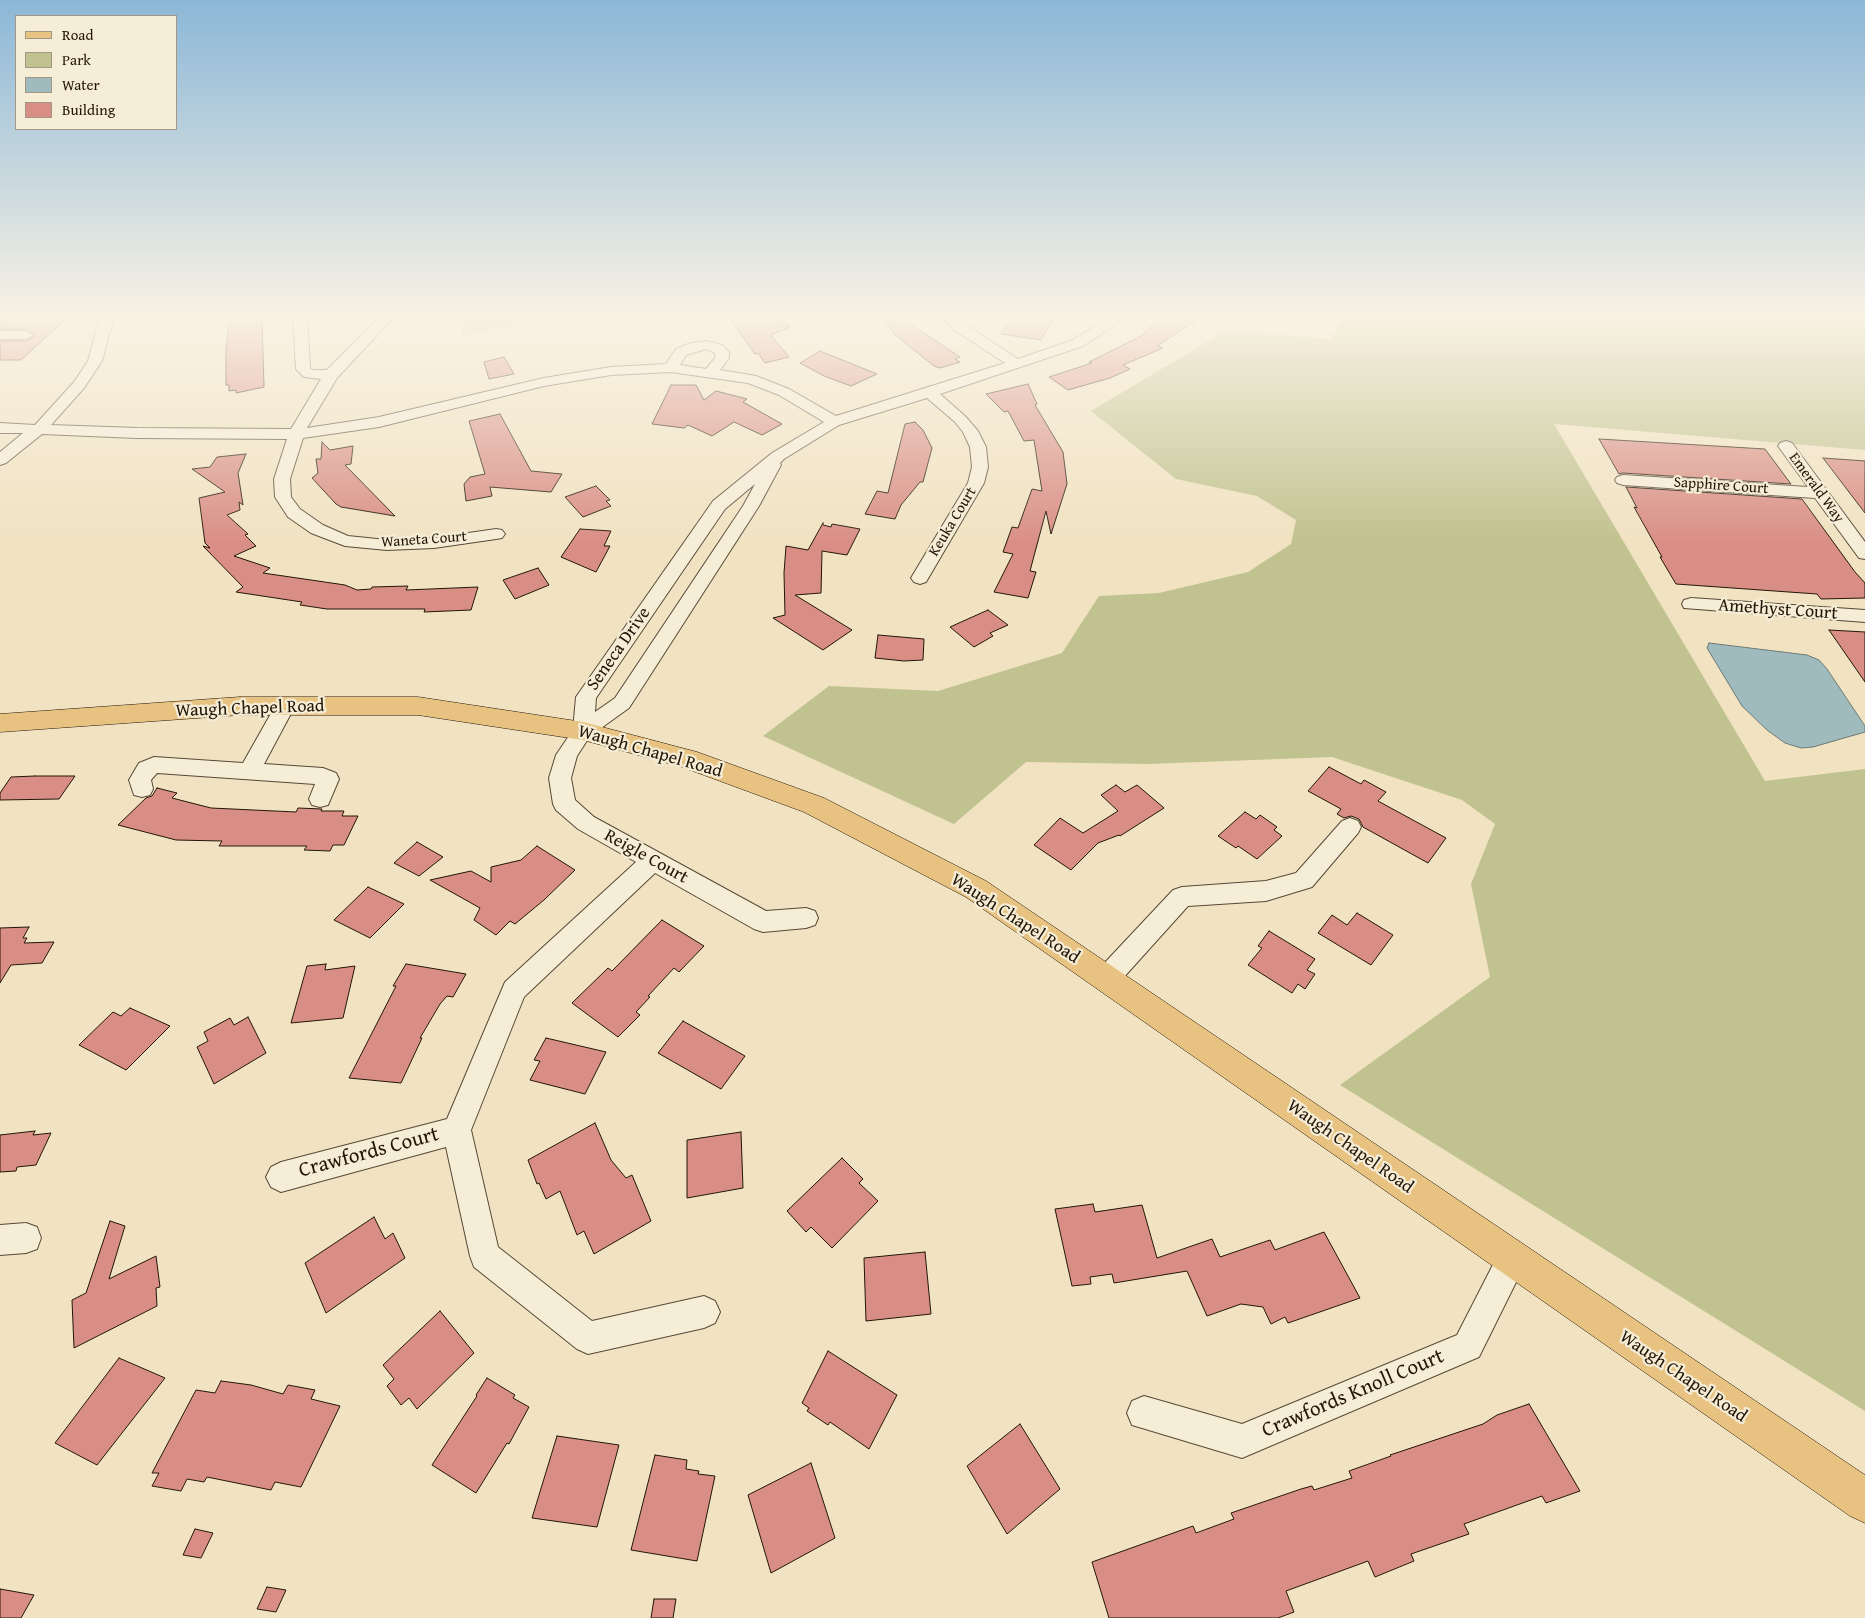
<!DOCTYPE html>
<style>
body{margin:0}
#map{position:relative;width:1865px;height:1618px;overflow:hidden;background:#f1e3c2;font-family:"Gentium Book Plus",serif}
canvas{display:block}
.legend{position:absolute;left:15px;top:15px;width:162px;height:115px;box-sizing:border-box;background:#f6edd7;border:1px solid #a19784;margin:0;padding:6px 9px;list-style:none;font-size:15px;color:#221607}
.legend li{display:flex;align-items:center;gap:10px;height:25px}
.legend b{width:25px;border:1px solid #a19784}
</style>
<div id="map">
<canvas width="1865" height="1618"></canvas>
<ul class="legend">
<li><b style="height:6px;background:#e8c281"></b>Road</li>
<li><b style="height:14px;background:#c0c28f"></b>Park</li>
<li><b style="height:14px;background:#9fbbbd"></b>Water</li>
<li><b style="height:14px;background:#d98e85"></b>Building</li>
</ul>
</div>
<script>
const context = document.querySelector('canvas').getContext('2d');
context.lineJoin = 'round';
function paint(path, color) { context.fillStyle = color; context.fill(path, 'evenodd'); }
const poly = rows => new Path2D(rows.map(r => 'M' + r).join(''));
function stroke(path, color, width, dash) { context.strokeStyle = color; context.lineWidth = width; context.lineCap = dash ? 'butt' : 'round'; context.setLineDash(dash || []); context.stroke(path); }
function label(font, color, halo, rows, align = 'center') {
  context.font = font + ' "Gentium Book Plus",serif'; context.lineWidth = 4.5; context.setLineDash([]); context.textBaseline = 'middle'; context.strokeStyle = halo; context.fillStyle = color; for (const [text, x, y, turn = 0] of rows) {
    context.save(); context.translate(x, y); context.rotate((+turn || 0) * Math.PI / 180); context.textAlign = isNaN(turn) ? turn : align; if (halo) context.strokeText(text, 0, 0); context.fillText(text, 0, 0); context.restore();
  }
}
paint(poly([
 [463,317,565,317,462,335],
 [1342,317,1865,318,1865,450,1554,424,1765,781,1865,769,1865,1411,1340,1085,1490,977,1471,884,1495,824,1462,800,1332,757,1148,764,1026,762,954,824,763,736,829,686,938,691,1062,653,1099,596,1159,593,1248,572,1291,544,1296,520,1257,496,1176,479,1091,411,1225,331,1332,339]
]), '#c0c28f');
const water = poly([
 [1709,643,1807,655,1819,660,1827,669,1865,726,1865,732,1813,747,1801,748,1785,743,1767,730,1742,706,1707,648,1709,643]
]);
paint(water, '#9fbbbd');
stroke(water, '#6d7974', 1);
const building = poly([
 [0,317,68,317,21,360,0,360,0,341,26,341,35,336,26,329,0,329,0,317],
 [240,317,262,317,264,387,236,393,236,390,229,391,229,385,226,385,226,350,229,324,232,323,232,318,240,317],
 [729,317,770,317,790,327,771,335,789,357,765,363,758,353,755,354,729,317],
 [883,317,900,317,960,357,955,359,960,362,940,368,934,366,894,334,883,317],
 [1012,317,1054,317,1041,340,1001,334,1012,317],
 [1162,317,1201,317,1157,346,1163,348,1123,365,1130,369,1110,378,1068,390,1049,377,1092,363,1089,362,1141,336,1162,317],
 [820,351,877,374,851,386,824,376,800,363,820,351],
 [504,357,514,374,489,379,484,362,504,357],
 [1028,384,1037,404,1035,405,1063,452,1067,484,1051,534,1046,511,1030,571,1036,572,1028,598,994,592,1013,554,1003,552,1012,527,1018,528,1032,489,1042,491,1034,440,1024,441,1008,411,1004,412,986,394,1028,384],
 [671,385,696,385,704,400,716,391,747,399,743,402,782,424,762,435,734,422,712,436,688,425,684,428,652,424,671,385],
 [500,414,531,471,562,474,551,492,490,487,492,496,466,501,464,484,470,477,485,474,469,421,500,414],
 [915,422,923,430,932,448,923,482,920,482,901,505,895,519,865,514,877,491,888,493,905,424,915,422],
 [1599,439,1765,449,1791,484,1623,473,1619,474,1599,439],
 [322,442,330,450,353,446,351,464,345,465,395,516,341,507,336,504,312,478,318,473,316,459,321,459,322,442],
 [246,454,238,473,243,505,239,502,240,510,227,515,248,534,245,535,256,546,234,556,270,568,263,573,345,585,357,590,371,589,372,587,408,586,406,590,478,587,471,610,424,612,425,609,327,609,300,605,302,602,236,592,243,587,203,546,210,548,205,543,199,498,225,492,192,469,210,467,217,457,246,454],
 [1823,458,1865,461,1865,513,1823,458],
 [596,486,610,500,606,501,611,506,583,517,565,497,596,486],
 [1626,487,1802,499,1855,572,1865,583,1865,598,1821,599,1817,594,1676,584,1660,557,1662,557,1634,507,1637,508,1626,487],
 [823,523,823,525,831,527,832,524,860,529,847,555,822,551,821,593,795,595,852,630,823,650,773,618,785,615,784,573,786,546,808,550,823,523],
 [580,529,611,531,604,546,610,546,596,572,561,557,580,529],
 [538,568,549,585,515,599,503,580,538,568],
 [988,610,1008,625,990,633,993,636,974,647,950,627,988,610],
 [1829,630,1865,632,1865,682,1829,630],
 [878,635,924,639,923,660,904,661,875,658,878,635],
 [1329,767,1361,784,1364,780,1386,792,1378,801,1446,838,1428,863,1363,827,1359,819,1351,816,1344,818,1337,814,1341,809,1308,791,1329,767],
 [35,776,75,776,59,799,0,800,0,793,11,777,35,776],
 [1116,785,1125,792,1137,785,1164,808,1120,836,1119,835,1098,843,1071,870,1034,845,1060,818,1083,833,1118,811,1101,795,1116,785],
 [157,788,177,793,172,798,211,808,296,812,298,808,322,809,321,811,344,811,342,816,358,816,344,845,333,845,330,851,304,850,307,846,219,846,222,841,176,840,118,825,146,798,152,796,157,788],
 [1245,812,1256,819,1260,815,1277,827,1274,830,1282,836,1257,859,1238,846,1236,848,1218,836,1245,812],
 [417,842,443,857,419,876,394,863,417,842],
 [537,846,575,870,544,900,515,924,510,921,496,935,474,920,480,908,430,880,471,871,491,882,491,867,521,860,537,846],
 [368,887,404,904,370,938,334,920,368,887],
 [1357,913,1393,935,1371,965,1318,933,1332,915,1347,925,1357,913],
 [662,920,704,946,679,972,674,968,648,996,650,997,636,1012,640,1015,618,1037,572,1003,608,968,612,971,662,920],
 [29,927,23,938,27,938,24,943,54,942,42,963,11,965,0,983,0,928,29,927],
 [1269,931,1315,959,1307,970,1315,974,1305,989,1298,984,1292,993,1248,965,1262,948,1258,946,1269,931],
 [326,964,325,970,355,966,343,1018,291,1023,307,966,326,964],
 [406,964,466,974,453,997,447,996,440,1004,420,1038,422,1038,401,1083,349,1078,396,986,393,986,406,964],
 [130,1008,170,1026,126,1070,79,1045,113,1012,121,1016,130,1008],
 [248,1017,266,1053,214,1084,197,1047,208,1041,204,1032,230,1018,234,1025,248,1017],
 [683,1021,745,1056,721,1089,658,1053,683,1021],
 [546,1038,606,1052,585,1094,530,1080,540,1061,534,1060,546,1038],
 [595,1123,611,1160,626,1178,632,1175,651,1221,594,1254,584,1231,577,1235,560,1191,546,1199,539,1183,537,1184,528,1160,595,1123],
 [35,1131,33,1135,51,1133,36,1165,17,1167,16,1171,0,1172,0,1135,35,1131],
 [741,1132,743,1188,687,1198,687,1140,741,1132],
 [842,1158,863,1179,859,1183,878,1201,832,1248,811,1227,806,1232,787,1211,842,1158],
 [1093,1204,1095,1212,1142,1205,1157,1258,1212,1239,1220,1257,1270,1240,1275,1250,1324,1232,1360,1298,1288,1323,1285,1317,1271,1324,1263,1307,1241,1304,1207,1316,1187,1271,1114,1283,1112,1274,1090,1277,1091,1284,1072,1286,1055,1209,1093,1204],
 [374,1217,385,1239,393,1233,405,1258,326,1313,305,1263,374,1217],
 [110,1221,125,1226,109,1279,156,1256,160,1287,156,1288,157,1306,74,1348,72,1300,86,1293,110,1221],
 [925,1252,931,1314,866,1321,864,1258,925,1252],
 [440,1311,474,1353,417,1409,409,1398,401,1405,387,1386,394,1379,383,1365,440,1311],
 [828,1351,897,1395,869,1449,830,1422,828,1425,807,1411,809,1408,802,1403,828,1351],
 [119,1358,165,1378,97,1465,55,1443,119,1358],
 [487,1378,515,1395,513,1398,529,1407,509,1444,507,1443,476,1493,432,1465,477,1396,476,1395,487,1378],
 [221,1381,251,1385,283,1394,288,1385,315,1390,311,1399,340,1406,301,1487,275,1482,271,1490,207,1477,204,1482,187,1479,181,1491,152,1486,159,1473,152,1473,196,1390,215,1393,221,1381],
 [1529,1404,1580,1491,1546,1503,1542,1496,1464,1524,1469,1534,1411,1554,1414,1561,1375,1577,1368,1561,1286,1591,1294,1612,1278,1618,1109,1618,1092,1562,1193,1526,1196,1533,1234,1519,1231,1513,1301,1489,1312,1486,1314,1490,1352,1478,1349,1471,1391,1456,1390,1455,1483,1424,1497,1415,1529,1404],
 [1020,1424,1060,1489,1007,1534,967,1466,1020,1424],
 [557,1436,619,1445,597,1527,532,1518,557,1436],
 [655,1455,687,1460,686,1469,699,1471,698,1474,715,1476,697,1561,631,1550,655,1455],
 [811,1463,835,1538,771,1573,748,1495,811,1463],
 [195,1529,213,1533,201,1558,183,1555,195,1529],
 [267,1587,286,1590,276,1612,257,1609,267,1587],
 [0,1589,34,1595,21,1618,0,1618,0,1589],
 [654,1599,676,1599,673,1618,651,1618,654,1599]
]);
paint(building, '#d98e85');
stroke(building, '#221607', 1);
const minor = poly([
 [100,317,114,317,102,361,84,388,51,425,137,428,291,429,321,379,304,377,296,369,293,317,307,317,310,368,313,370,327,370,379,317,394,317,337,378,307,428,379,417,544,378,611,367,666,364,676,349,691,343,706,341,722,345,729,352,729,358,720,370,756,376,789,389,836,416,1005,363,953,329,942,317,957,317,963,323,1018,359,1073,340,1110,317,1127,317,1083,346,940,394,965,416,978,431,986,447,988,467,984,483,926,582,920,584,914,582,911,578,968,483,972,467,970,447,963,432,955,422,927,398,839,425,784,459,780,463,781,465,759,506,629,708,590,736,577,756,571,778,575,800,594,817,766,911,806,908,815,911,818,918,815,925,806,928,763,932,754,929,655,873,524,997,471,1130,498,1247,592,1321,704,1296,715,1301,720,1312,715,1323,704,1328,588,1354,577,1349,474,1267,470,1256,446,1147,281,1192,271,1187,266,1177,271,1167,281,1162,447,1119,505,982,636,862,578,829,556,810,553,804,549,778,556,755,573,730,576,697,713,501,772,453,824,422,779,395,748,383,671,372,611,375,544,386,379,427,303,438,290,479,291,497,300,509,323,525,348,536,387,540,434,538,496,529,502,530,505,534,502,538,496,539,434,548,387,550,345,546,311,533,288,517,275,497,274,479,287,439,137,438,42,434,6,463,0,465,0,452,23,433,0,433,0,423,35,425,74,382,88,361,100,317],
 [706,349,715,353,715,358,706,369,680,365,686,355,706,349],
 [755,484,743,506,615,698,595,712,596,698,725,509,755,484],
 [0,331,26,331,33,335,26,339,0,339,0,331],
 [1786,441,1792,443,1865,542,1865,559,1859,558,1815,498,1623,485,1617,483,1615,480,1617,477,1623,475,1808,487,1778,446,1780,443,1786,441],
 [1691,598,1865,610,1865,622,1684,608,1682,604,1684,600,1691,598],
 [285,699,292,701,295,706,264,764,323,768,336,773,339,779,328,805,320,807,312,805,309,799,315,784,157,773,151,780,153,789,150,795,142,797,134,795,129,780,139,763,154,757,243,763,278,701,285,699],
 [1350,818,1358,821,1361,827,1358,833,1312,887,1266,901,1188,906,1115,987,1106,990,1097,987,1093,979,1097,971,1173,890,1182,887,1266,881,1296,873,1342,821,1350,818],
 [26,1223,37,1227,41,1238,37,1249,26,1253,0,1255,0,1225,26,1223],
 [1512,1245,1523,1249,1527,1260,1479,1357,1242,1458,1132,1425,1127,1413,1132,1401,1144,1396,1242,1424,1457,1335,1501,1249,1512,1245]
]);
const major = poly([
 [240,697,418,697,583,722,697,752,824,798,986,881,1865,1475,1865,1523,1850,1516,966,897,804,812,682,767,583,740,418,715,240,715,0,732,0,714,240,697]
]);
stroke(minor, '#564936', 2);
stroke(major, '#221607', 1);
paint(minor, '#f6edd7');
paint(major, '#e8c281');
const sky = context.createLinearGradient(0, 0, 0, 544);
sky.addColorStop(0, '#8bb7d7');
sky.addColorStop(0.58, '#f9f2e4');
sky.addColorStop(1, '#f9f2e400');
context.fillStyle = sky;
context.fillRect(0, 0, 1865, 544);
label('15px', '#221607', '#f6edd7', [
 ["Sapphire Court",1721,486,4],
 ["Emerald Way",1816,488,54],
 ["Keuka Court",953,522,-59],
 ["Waneta Court",424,540,-4]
]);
label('18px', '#221607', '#f6edd7', [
 ["Amethyst Court",1778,610,4],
 ["Seneca Drive",619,649,-55],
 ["Waugh Chapel Road",250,709,-2],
 ["Waugh Chapel Road",650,752,16],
 ["Reigle Court",646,857,29],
 ["Waugh Chapel Road",1015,919,33],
 ["Waugh Chapel Road",1350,1147,35],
 ["Waugh Chapel Road",1683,1377,34]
]);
label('21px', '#221607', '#f6edd7', [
 ["Crawfords Court",369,1153,-15],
 ["Crawfords Knoll Court",1353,1394,-23]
]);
</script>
